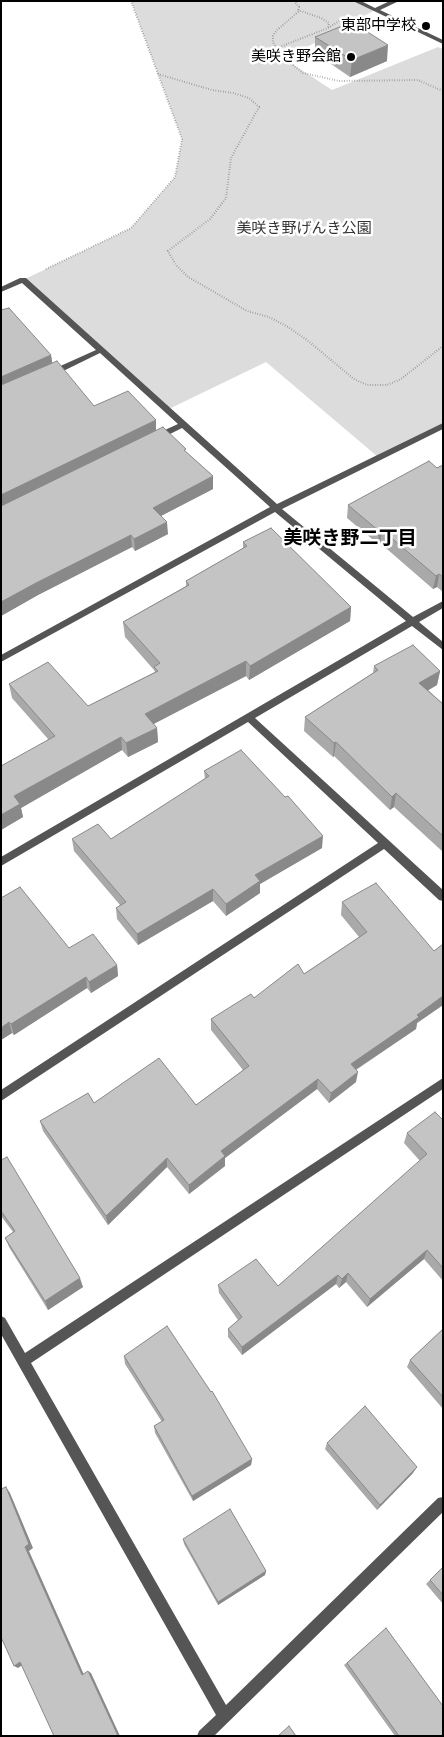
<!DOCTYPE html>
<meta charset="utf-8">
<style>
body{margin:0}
#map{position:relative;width:444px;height:1737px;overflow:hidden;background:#fff;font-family:"Archivo Narrow",sans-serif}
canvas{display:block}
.frame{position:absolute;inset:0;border:2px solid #000;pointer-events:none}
</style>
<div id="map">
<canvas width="444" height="1737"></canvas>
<div class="frame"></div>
</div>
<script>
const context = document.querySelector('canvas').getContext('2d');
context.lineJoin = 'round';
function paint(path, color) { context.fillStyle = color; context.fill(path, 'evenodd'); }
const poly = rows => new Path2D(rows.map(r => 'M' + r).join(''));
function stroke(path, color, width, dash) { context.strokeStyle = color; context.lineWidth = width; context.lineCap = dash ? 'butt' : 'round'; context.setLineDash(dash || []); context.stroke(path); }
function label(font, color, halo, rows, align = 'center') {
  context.font = font + ' "Archivo Narrow","Noto Sans JP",sans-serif'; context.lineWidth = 5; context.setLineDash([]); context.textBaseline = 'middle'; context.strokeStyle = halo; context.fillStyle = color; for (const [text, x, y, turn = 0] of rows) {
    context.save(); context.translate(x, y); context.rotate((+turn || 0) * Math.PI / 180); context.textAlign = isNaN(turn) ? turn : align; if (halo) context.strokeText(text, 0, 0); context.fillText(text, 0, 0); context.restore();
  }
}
paint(poly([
 [131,1,356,1,375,10,285,59,332,90,438,47,443,49,443,426,378,457,266,362,171,408,162,404,23,280,131,228,175,177,182,139]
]), '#dcdcdc');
stroke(poly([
 [294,1,299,7,298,12,276,31,273,36,273,42,280,55,303,73,339,81,418,80,443,91],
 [298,10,321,18,329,23,328,28],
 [277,48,328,28,344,18],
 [158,74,212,90,233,93,249,98,259,107,231,158,226,198,210,219,168,251,176,265,188,277,247,311,269,317,288,327,307,340,354,379,367,385,387,385,401,379,443,346],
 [46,269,131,228,175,177,182,139,131,1]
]), '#777', 2, [0.5, 2]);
paint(poly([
 [353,1,361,1,375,8,390,1,399,1,380,10,443,40,443,44,353,1],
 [20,278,26,278,277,504,443,423,443,429,282,509,413,617,443,601,443,608,419,622,443,642,443,650,412,626,255,718,443,890,443,901,439,900,384,849,1,1101,1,1090,378,843,248,722,1,866,1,857,406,621,275,512,1,662,1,655,270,507,182,428,160,439,154,439,154,435,178,424,100,353,53,376,47,376,47,372,96,350,22,283,1,292,1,287,20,278],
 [443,1078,443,1089,31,1363,226,1705,438,1498,443,1497,443,1512,214,1736,197,1736,199,1731,216,1715,1,1334,1,1316,5,1318,25,1353,443,1078]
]), '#555');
paint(poly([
 [315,37,387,61,350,77,315,53],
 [1,310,51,355,52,363,94,406,156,430,186,452,213,476,213,489,161,516,168,534,135,551,132,547,38,595,1,616],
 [443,465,443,592,437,587,433,589,380,543,378,544,347,518,348,505],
 [243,542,351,607,350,621,249,680,246,676,153,724,157,728,158,742,128,757,122,750,21,808,23,817,1,830,48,739,12,698,9,684,88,706,155,672,154,670,125,637,123,622,186,586,186,581,243,548],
 [374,666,440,671,437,685,428,690,443,704,443,852,394,807,390,810,334,756,333,757,304,731,305,717,373,673],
 [204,771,322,848,260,884,260,893,226,916,213,901,138,945,117,919,116,908,120,905,74,851,72,839,111,839,205,779],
 [1,898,69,948,117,965,118,976,91,993,87,988,14,1035,12,1033,1,1040],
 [342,902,434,951,443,944,443,1005,417,1023,416,1029,356,1070,356,1082,329,1103,317,1089,225,1158,225,1166,189,1194,167,1167,108,1225,43,1131,40,1121,94,1103,196,1105,243,1070,211,1030,211,1019,304,974,359,937,341,915],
 [443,1120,443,1281,424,1259,367,1307,346,1282,339,1288,336,1284,242,1355,228,1337,228,1329,238,1320,219,1293,218,1285,278,1286,420,1161,404,1143,407,1133],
 [1,1160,83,1287,48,1310,9,1247,5,1238,13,1232,1,1216],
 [443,1329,443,1409,407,1367,410,1360],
 [124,1356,252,1459,251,1465,193,1501,155,1433,154,1426,162,1422,125,1364],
 [327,1443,413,1473,377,1510,325,1449],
 [183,1539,266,1571,265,1575,218,1605,184,1544],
 [443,1567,443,1604,426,1584],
 [386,1628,443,1736,395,1736,344,1665]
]), '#a9a9a9');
paint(poly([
 [388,45,387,61,350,77,352,60],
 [51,355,53,367,1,391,1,377],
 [156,420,156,432,1,509,1,495],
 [213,476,213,489,153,520,153,508],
 [167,522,168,534,135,551,134,539],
 [382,530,380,543,378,544,379,531],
 [131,535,132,547,38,595,1,616,1,602,36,583],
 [439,574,437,587,433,589,436,576],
 [351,607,350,621,249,680,250,666],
 [246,661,246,676,146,728,145,714],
 [440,671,437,685,417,697,419,683],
 [157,728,158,742,128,757,126,743],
 [121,737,122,750,21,808,23,817,1,830,1,815,14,796],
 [336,742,334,756,333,757,334,743],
 [396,793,394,807,390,810,392,797],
 [323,836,322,848,260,884,260,893,226,916,226,904,255,875],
 [213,889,213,901,138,945,137,934],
 [117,965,118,976,91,993,89,982],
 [86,977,87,988,14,1035,11,1024],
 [443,996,443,1005,417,1023,416,1029,349,1074,351,1064],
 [9,1022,12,1033,1,1040,1,1028],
 [358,1072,356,1082,329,1103,331,1093],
 [318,1079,317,1089,225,1158,225,1166,189,1194,189,1185,221,1151],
 [167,1158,167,1167,108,1225,106,1216],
 [427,1250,424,1259,367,1307,370,1299],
 [348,1273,346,1282,339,1288,342,1279],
 [338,1275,336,1284,242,1355,242,1347],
 [80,1278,83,1287,48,1310,45,1301],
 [252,1459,251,1465,193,1501,192,1496],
 [417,1467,413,1473,377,1510,380,1505],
 [6,1487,10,1493,33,1548,29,1551,85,1677,82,1675,25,1547],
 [266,1571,265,1575,218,1605,218,1602],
 [20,1662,24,1664,18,1668,14,1666],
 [88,1671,91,1673,120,1736,118,1736]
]), '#898989');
const building = poly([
 [352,22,388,45,352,60,315,37,352,22],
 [9,308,51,355,1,377,1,310,9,308],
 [57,361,94,406,128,391,156,420,1,495,1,385,57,361],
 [163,427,186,449,184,450,213,476,153,508,167,522,134,539,131,535,36,583,1,602,1,506,163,427],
 [429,461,437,468,443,465,443,577,439,574,436,576,382,530,379,531,348,505,429,461],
 [271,528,351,607,250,666,246,661,145,714,157,728,126,743,121,737,14,796,20,804,1,815,1,766,55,736,9,684,48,662,88,706,158,671,154,667,160,663,123,622,189,585,186,581,247,546,243,542,271,528],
 [413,645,440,671,419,683,443,704,443,836,396,793,392,797,336,742,334,743,305,717,378,670,374,666,413,645],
 [241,750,285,797,288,796,323,836,255,875,260,881,226,904,213,889,137,934,116,908,126,902,72,839,98,824,111,839,209,776,204,771,241,750],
 [376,883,434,951,443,944,443,996,417,1015,419,1017,351,1064,358,1072,331,1093,318,1079,221,1151,225,1156,189,1185,167,1158,106,1216,40,1121,88,1093,94,1103,159,1058,196,1105,249,1066,211,1019,251,994,254,998,298,964,304,974,367,932,342,902,376,883],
 [20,887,69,948,93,934,117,965,89,982,86,977,11,1024,9,1022,1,1028,1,898,20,887],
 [435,1112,443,1120,443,1268,427,1250,370,1299,348,1273,342,1279,338,1275,242,1347,228,1329,242,1317,218,1285,256,1259,278,1286,427,1154,407,1133,435,1112],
 [7,1157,80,1278,45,1301,5,1238,15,1231,1,1211,1,1160,7,1157],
 [167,1326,211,1392,212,1391,252,1459,192,1496,154,1426,164,1420,124,1356,167,1326],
 [443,1329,443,1397,410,1360,443,1329],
 [365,1406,417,1467,380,1505,327,1443,365,1406],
 [6,1487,29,1544,25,1547,82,1675,88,1671,118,1736,54,1736,20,1662,14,1666,1,1637,1,1489,6,1487],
 [230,1509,266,1571,218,1602,183,1539,230,1509],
 [443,1567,443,1595,430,1580,443,1567],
 [386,1628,443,1706,443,1736,399,1736,347,1663,386,1628],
 [289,1726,296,1736,278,1736,289,1726]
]);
paint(building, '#c4c4c4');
stroke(building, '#898989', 1);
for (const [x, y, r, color] of [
 [426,26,5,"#000"],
 [351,57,5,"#000"]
]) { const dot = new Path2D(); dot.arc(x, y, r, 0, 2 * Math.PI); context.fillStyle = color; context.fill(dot); stroke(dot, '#fff', 2); }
label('15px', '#000', '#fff', [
 ["東部中学校",416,26],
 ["美咲き野会館",341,57]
], 'right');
label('15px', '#333', '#fff', [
 ["美咲き野げんき公園",304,229]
]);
label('bold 19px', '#000', '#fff', [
 ["美咲き野二丁目",350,539]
]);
</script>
